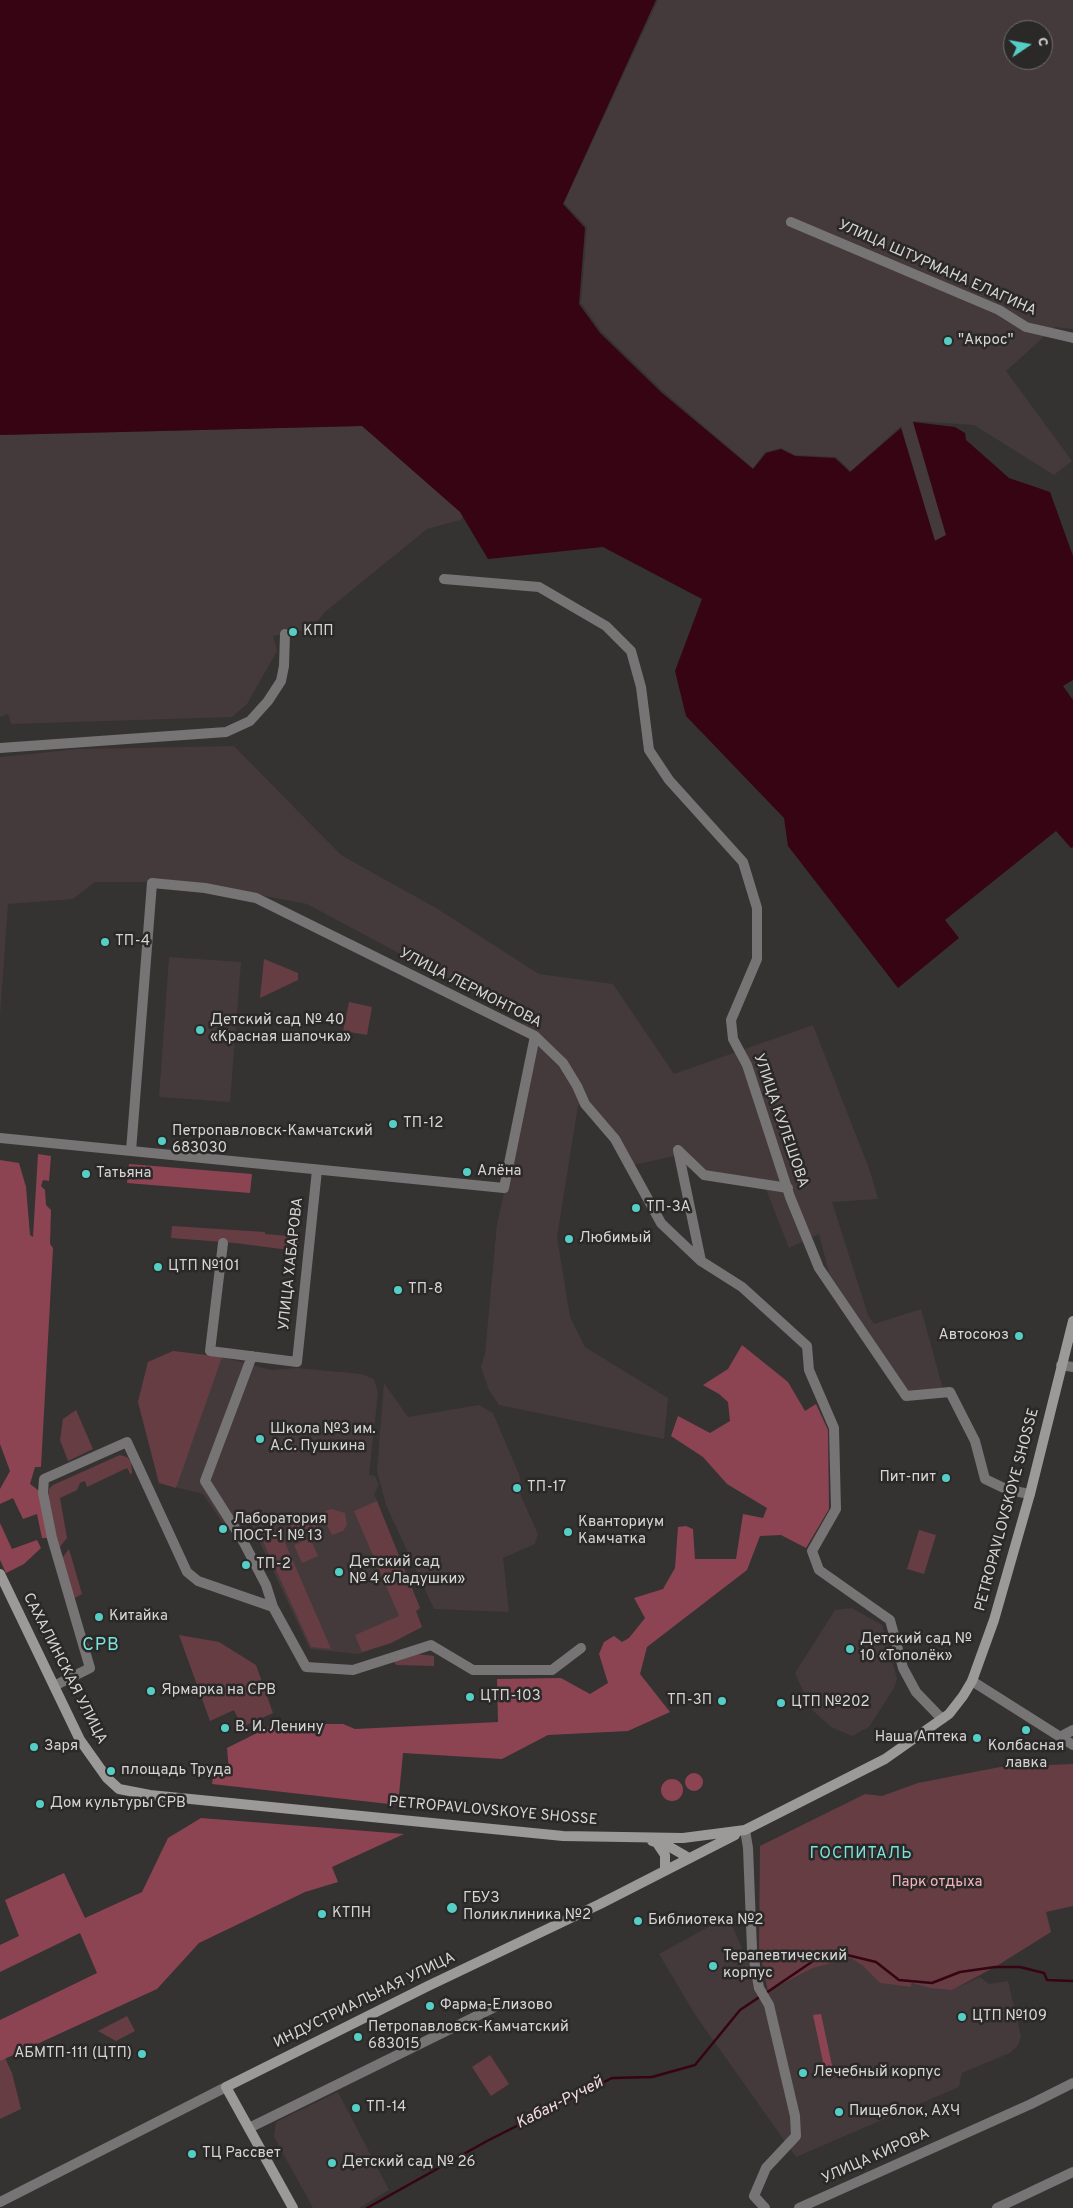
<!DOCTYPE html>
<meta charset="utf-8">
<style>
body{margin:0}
#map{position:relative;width:1073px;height:2208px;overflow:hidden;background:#353232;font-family:Overpass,sans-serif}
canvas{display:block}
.north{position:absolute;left:1003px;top:20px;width:50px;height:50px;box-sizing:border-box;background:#2b2828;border:1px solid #6f6d6d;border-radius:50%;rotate:78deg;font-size:14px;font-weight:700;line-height:20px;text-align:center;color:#d6d4d4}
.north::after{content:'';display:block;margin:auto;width:18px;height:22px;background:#55cec5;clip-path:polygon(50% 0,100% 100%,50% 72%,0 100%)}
</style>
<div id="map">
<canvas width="1073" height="2208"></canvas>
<div class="north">С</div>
</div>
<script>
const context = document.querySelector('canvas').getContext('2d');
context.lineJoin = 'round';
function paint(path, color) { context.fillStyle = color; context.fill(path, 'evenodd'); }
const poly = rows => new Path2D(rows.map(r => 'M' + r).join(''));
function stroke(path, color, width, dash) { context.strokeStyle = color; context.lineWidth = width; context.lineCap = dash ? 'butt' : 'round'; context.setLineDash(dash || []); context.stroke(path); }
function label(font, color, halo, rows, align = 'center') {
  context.font = font + ' Overpass,sans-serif'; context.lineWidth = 5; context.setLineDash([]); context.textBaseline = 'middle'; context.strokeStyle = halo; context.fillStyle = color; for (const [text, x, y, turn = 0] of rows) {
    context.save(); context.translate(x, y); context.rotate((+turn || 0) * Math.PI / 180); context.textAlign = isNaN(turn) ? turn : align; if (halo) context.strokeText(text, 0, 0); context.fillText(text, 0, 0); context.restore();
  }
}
paint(poly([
 [658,0,1073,0,1073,329,1055,327,1006,371,1072,461,1054,475,974,425,913,421,946,535,935,540,901,426,851,471,836,457,795,455,781,448,765,452,753,468,664,392,601,331,581,303,587,227,564,203],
 [1013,30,1043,30,1043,60,1013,60],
 [362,426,471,510,460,520,427,529,325,612,311,629,273,636,277,651,247,704,232,717,11,724,8,714,0,717,0,435],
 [234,746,341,855,436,908,539,974,613,984,674,1074,813,1025,870,1171,878,1199,832,1202,868,1315,874,1324,921,1309,943,1389,908,1392,829,1273,819,1234,789,1248,762,1179,688,1168,675,1156,633,1165,585,1100,578,1106,557,1237,570,1317,585,1347,668,1398,664,1439,499,1405,489,1390,481,1367,485,1354,497,1224,536,1047,520,1018,307,904,191,882,95,882,73,899,8,904,0,1015,0,757,79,749],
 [169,957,241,962,230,1102,159,1097],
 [173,1351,222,1357,271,1370,297,1368,361,1374,374,1379,378,1393,369,1475,375,1476,379,1485,374,1494,420,1608,416,1611,422,1627,391,1643,358,1654,310,1649,251,1524,228,1531,203,1494,159,1483,138,1402,148,1362],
 [384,1383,408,1417,479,1405,493,1413,519,1474,523,1492,520,1494,538,1534,535,1544,503,1558,509,1612,434,1609,386,1505,377,1471],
 [852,1608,882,1625,897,1679,894,1688,869,1727,852,1736,831,1727,811,1709,795,1673,835,1610],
 [728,1916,747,1960,768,1991,813,1968,851,1958,863,1966,881,1983,909,1987,912,1983,952,1990,980,1977,989,1984,1008,1981,1021,2036,1018,2045,1010,2053,962,2073,959,2087,796,2157,696,2016,659,1954],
 [338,2092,389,2190,359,2208,313,2208,274,2137,276,2122]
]), '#443a3b');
paint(poly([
 [264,959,298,973,298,980,260,998],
 [349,1002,372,1007,367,1035,343,1031],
 [172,1226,265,1232,265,1234,300,1237,297,1251,235,1243,171,1238],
 [173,1351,222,1357,176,1488,159,1483,138,1402,148,1362],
 [76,1410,93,1449,68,1461,60,1440,63,1419],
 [120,1455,127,1457,131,1462,132,1472,131,1475,127,1468,87,1487,85,1481,80,1483,77,1490,60,1498,67,1538,59,1548,48,1497,49,1489,53,1485],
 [377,1501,420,1608,416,1611,422,1627,391,1643,362,1652,355,1635,399,1616,354,1511],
 [331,1509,345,1513,347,1525,343,1531,332,1535,326,1523,291,1539,286,1527],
 [919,1530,936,1535,924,1574,907,1569],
 [280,1531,331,1649,311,1647,262,1539],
 [310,1538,318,1556,302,1563,294,1545],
 [69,1549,82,1594,73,1599,62,1558],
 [179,1635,219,1642,256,1665,273,1713,242,1727,234,1710,210,1721],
 [417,1654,434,1656,434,1666,396,1665,394,1662,394,1660],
 [1073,1764,1073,1906,1046,1912,1051,1932,995,1967,952,1990,930,1988,912,1983,910,1987,880,1983,863,1966,851,1958,813,1968,768,1991,759,1950,760,1846,865,1794,882,1796,918,1783,1000,1767],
 [127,2016,135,2031,116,2041,98,2031],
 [490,2055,509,2084,491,2096,472,2067],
 [5,2058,12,2073,21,2109,0,2119,0,2061]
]), '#673d44');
paint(poly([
 [38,1154,51,1156,49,1181,43,1180,41,1186,45,1190,46,1205,51,1210,50,1244,53,1248,41,1467,35,1467,30,1484,38,1490,49,1536,47,1538,42,1538,37,1514,23,1519,13,1498,0,1504,0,1489,10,1471,0,1444,0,1160,19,1163,26,1187,30,1235,33,1237],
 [129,1164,252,1174,250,1193,127,1183],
 [742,1345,788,1382,805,1411,816,1404,828,1430,829,1509,806,1548,781,1535,760,1536,747,1570,647,1647,640,1674,670,1712,628,1731,548,1735,502,1759,403,1753,398,1805,212,1784,213,1777,229,1771,227,1748,275,1724,343,1724,355,1729,498,1722,497,1679,561,1678,590,1694,608,1683,599,1654,604,1642,614,1636,622,1642,629,1638,645,1618,634,1598,663,1589,675,1568,678,1527,686,1526,693,1529,695,1559,736,1559,743,1514,763,1518,767,1508,727,1484,703,1457,671,1436,678,1416,710,1433,730,1421,728,1402,719,1394,703,1385,728,1369],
 [0,1523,12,1549,37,1540,41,1548,24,1564,6,1573,0,1560],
 '685 1782a9 9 0 1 1 18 0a9 9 0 1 1-18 0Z',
 '661 1790a11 11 0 1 1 22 0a11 11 0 1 1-22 0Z',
 [201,1818,404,1834,332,1867,338,1882,305,1892,199,1943,157,1989,0,2061,0,2020,97,1973,80,1933,0,1972,0,1945,19,1936,5,1900,64,1873,85,1918,142,1892,168,1838],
 [821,2014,833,2070,825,2071,813,2015]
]), '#8c4453');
paint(poly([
 [0,0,656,0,563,204,585,228,579,304,600,333,662,393,753,469,766,453,781,449,795,456,835,458,850,472,901,428,935,541,946,535,913,422,955,427,965,433,966,440,1009,478,1050,492,1073,556,1073,680,1063,686,1073,700,1073,847,1071,848,1056,831,945,920,959,938,898,988,788,846,784,818,686,716,675,671,702,599,603,547,488,559,460,512,362,426,0,435]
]), '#360413');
stroke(poly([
 [766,1993,816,1959,843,1954,876,1962,899,1980,932,1983,960,1972,995,1967,1020,1967,1044,1973,1047,1980,1073,1981],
 [367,2208,487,2141,612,2078,652,2077,695,2065,740,2010,761,1996]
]), '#360413', 2.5);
stroke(poly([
 [791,222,999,310,1026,327,1073,338],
 [444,579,539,587,606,626,631,651,641,687,649,750,669,780,743,862,757,908,757,959,731,1020,733,1039,747,1065,790,1197,819,1268,906,1396,950,1392,975,1441,985,1479,1008,1490,1030,1494],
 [0,748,226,732,250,721,268,701,281,681,284,666,285,634],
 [0,1138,504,1188,535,1036],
 [131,1151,152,883,205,888,256,898,535,1036,563,1063,577,1086,585,1104,615,1139,661,1223,701,1261,742,1287,807,1346,809,1370,834,1428,836,1509,812,1551,819,1570,890,1620,903,1668,916,1692,942,1719],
 [223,1243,210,1351,297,1362,317,1170],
 [701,1261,678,1150,704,1175,788,1188],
 [252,1356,205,1481,243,1541,266,1585,273,1607,306,1667,353,1670,431,1645,473,1670,552,1670,581,1648],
 [1061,1365,1073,1367],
 [972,1681,1073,1745],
 [54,1686,90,1668,52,1538,43,1493,44,1479,127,1442,187,1572,198,1581,273,1607],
 [1060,1737,1073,1730],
 [745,1830,748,1848,752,1949,759,1988,769,2005,795,2116,796,2136,766,2168,754,2196,765,2208],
 [249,2128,499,2005],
 [0,2202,226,2087],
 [799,2208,1031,2104,1073,2083],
 [997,2208,1073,2172]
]), '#767474', 10);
stroke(poly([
 [0,1574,80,1740,107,1778,119,1789,150,1795,563,1836,683,1838,745,1830,885,1759,949,1714,963,1696,972,1681,994,1620,1030,1494,1073,1321],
 [652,1841,670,1847,689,1858],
 [657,1843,665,1855,665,1871],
 [293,2208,226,2087,428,1986,600,1904,735,1835]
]), '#9c9999', 10);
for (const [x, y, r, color] of [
 [948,341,5,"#55cec5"],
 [293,632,5,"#55cec5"],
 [105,942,5,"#55cec5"],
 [200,1030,5,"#55cec5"],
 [393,1124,5,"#55cec5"],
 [162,1141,5,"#55cec5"],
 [467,1172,5,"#55cec5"],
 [86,1174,5,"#55cec5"],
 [636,1208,5,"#55cec5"],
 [569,1239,5,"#55cec5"],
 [158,1267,5,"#55cec5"],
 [398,1290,5,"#55cec5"],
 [1019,1336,5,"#55cec5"],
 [260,1439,5,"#55cec5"],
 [946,1478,5,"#55cec5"],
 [517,1488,5,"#55cec5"],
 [223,1529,5,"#55cec5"],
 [568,1532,5,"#55cec5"],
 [246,1565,5,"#55cec5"],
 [339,1572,5,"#55cec5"],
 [99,1617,5,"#55cec5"],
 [850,1649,5,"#55cec5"],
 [151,1691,5,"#55cec5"],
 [470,1697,5,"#55cec5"],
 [722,1701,5,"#55cec5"],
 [781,1703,5,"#55cec5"],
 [225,1728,5,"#55cec5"],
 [1026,1730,5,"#55cec5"],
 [977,1738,5,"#55cec5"],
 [34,1747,5,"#55cec5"],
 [111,1771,5,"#55cec5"],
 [40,1804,5,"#55cec5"],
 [452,1908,6,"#55cec5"],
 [322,1914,5,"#55cec5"],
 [638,1921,5,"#55cec5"],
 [713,1966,5,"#55cec5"],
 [430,2006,5,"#55cec5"],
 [962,2017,5,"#55cec5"],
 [358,2037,5,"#55cec5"],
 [142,2054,5,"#55cec5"],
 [803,2073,5,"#55cec5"],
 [356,2108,5,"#55cec5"],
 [839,2112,5,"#55cec5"],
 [192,2154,5,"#55cec5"],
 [332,2163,5,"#55cec5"]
]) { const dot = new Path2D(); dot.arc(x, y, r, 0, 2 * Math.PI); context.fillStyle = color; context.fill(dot); stroke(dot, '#2b2828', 2); }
label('15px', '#d6d4d4', '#2b2828', [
 ["УЛИЦА ШТУРМАНА ЕЛАГИНА",937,269,24],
 ["УЛИЦА ЛЕРМОНТОВА",470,989,27],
 ["УЛИЦА КУЛЕШОВА",780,1121,71],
 ["УЛИЦА ХАБАРОВА",292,1264,-84],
 ["PETROPAVLOVSKOYE SHOSSE",1008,1510,-75],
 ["САХАЛИНСКАЯ УЛИЦА",64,1669,63],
 ["PETROPAVLOVSKOYE SHOSSE",493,1812,5],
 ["ИНДУСТРИАЛЬНАЯ УЛИЦА",365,2001,-26],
 ["УЛИЦА КИРОВА",876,2157,-24]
]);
label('15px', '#d6d4d4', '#2b2828', [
 ["\"Акрос\"",958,341],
 ["КПП",303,632],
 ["ТП-4",115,942],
 ["Детский сад № 40",210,1021],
 ["«Красная шапочка»",210,1038],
 ["ТП-12",403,1124],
 ["Петропавловск-Камчатский",172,1132],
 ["683030",172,1149],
 ["Алёна",477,1172],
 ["Татьяна",96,1174],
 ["ТП-3А",646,1208],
 ["Любимый",579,1239],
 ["ЦТП №101",168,1267],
 ["ТП-8",408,1290],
 ["Автосоюз",1009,1336,"right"],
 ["Школа №3 им.",270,1430],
 ["А.С. Пушкина",270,1447],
 ["Пит-пит",936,1478,"right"],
 ["ТП-17",527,1488],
 ["Лаборатория",233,1520],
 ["ПОСТ-1 № 13",233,1537],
 ["Кванториум",578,1523],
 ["Камчатка",578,1540],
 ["Детский сад",349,1563],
 ["№ 4 «Ладушки»",349,1580],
 ["ТП-2",256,1565],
 ["Китайка",109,1617],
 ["Детский сад №",860,1640],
 ["10 «Тополёк»",860,1657],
 ["Ярмарка на СРВ",161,1691],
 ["ЦТП-103",480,1697],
 ["ТП-3П",712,1701,"right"],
 ["ЦТП №202",791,1703],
 ["В. И. Ленину",235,1728],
 ["Наша Аптека",967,1738,"right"],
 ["Заря",44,1747],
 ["Колбасная",1026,1747,"center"],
 ["лавка",1026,1764,"center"],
 ["площадь Труда",121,1771],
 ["Дом культуры СРВ",50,1804],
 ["ГБУЗ",463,1899],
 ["Поликлиника №2",463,1916],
 ["КТПН",332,1914],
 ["Библиотека №2",648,1921],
 ["Терапевтический",723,1957],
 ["корпус",723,1974],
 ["Фарма-Елизово",440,2006],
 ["ЦТП №109",972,2017],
 ["Петропавловск-Камчатский",368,2028],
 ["683015",368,2045],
 ["АБМТП-111 (ЦТП)",132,2054,"right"],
 ["Лечебный корпус",813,2073],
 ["ТП-14",366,2108],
 ["Пищеблок, АХЧ",849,2112],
 ["ТЦ Рассвет",202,2154],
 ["Детский сад № 26",342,2163]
], 'left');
label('15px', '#f4b3bc', '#2b2828', [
 ["Парк отдыха",937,1883]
]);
context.letterSpacing = '1px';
label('16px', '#79e4dc', '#2b2828', [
 ["ГОСПИТАЛЬ",861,1855]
]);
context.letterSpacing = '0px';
label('italic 16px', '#f2dbde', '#2b2828', [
 ["Кабан-Ручей",560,2104,-27]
]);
context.letterSpacing = '1px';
label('18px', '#79e4dc', '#2b2828', [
 ["СРВ",101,1646]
]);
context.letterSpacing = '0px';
</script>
